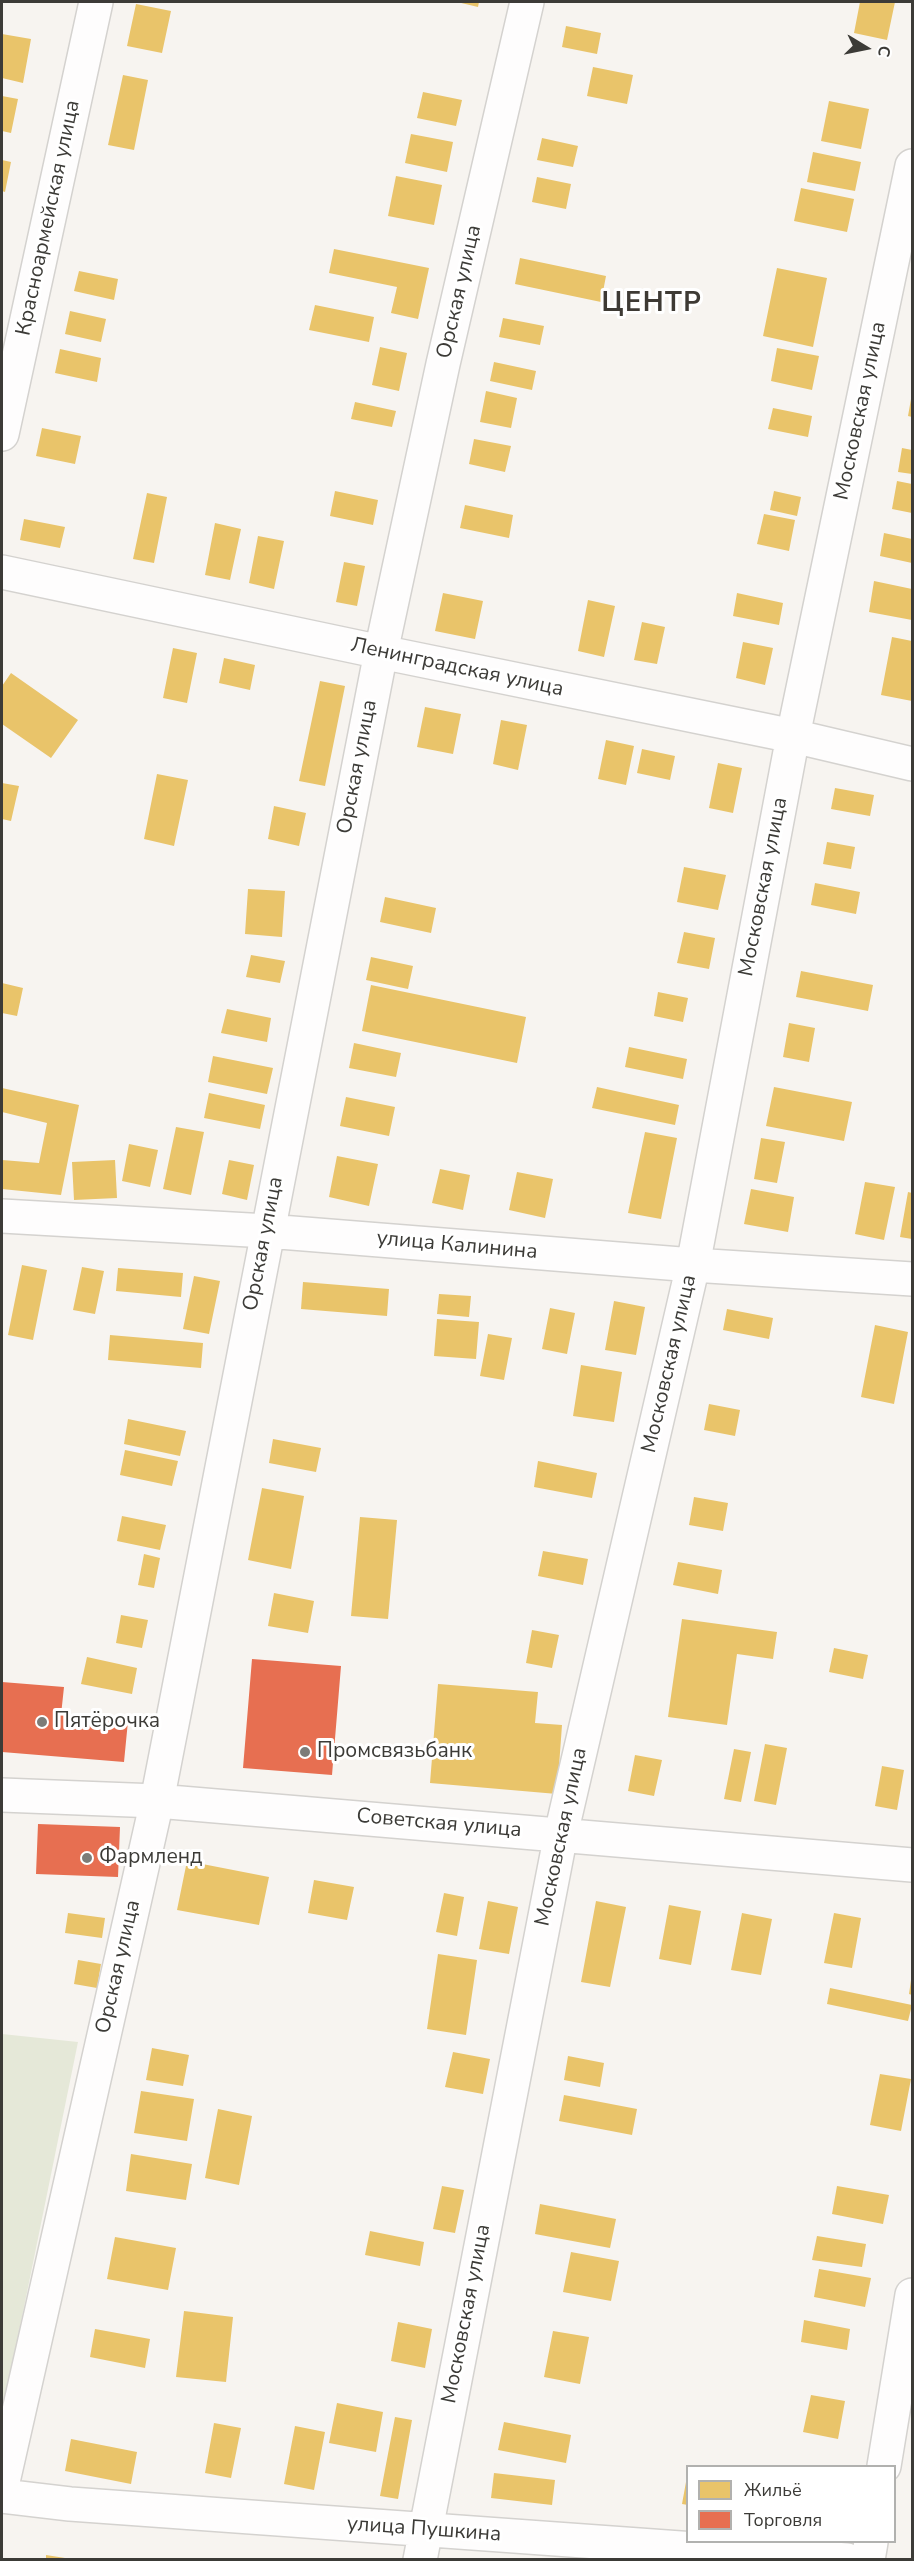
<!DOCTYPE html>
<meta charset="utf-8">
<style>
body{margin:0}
#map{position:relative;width:914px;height:2561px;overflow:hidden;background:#f7f4f0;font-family:"Nunito Sans",sans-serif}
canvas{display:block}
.frame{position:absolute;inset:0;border:3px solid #3c3b37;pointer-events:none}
.legend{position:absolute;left:686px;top:2465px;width:210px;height:78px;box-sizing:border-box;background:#fff;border:2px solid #b1b1af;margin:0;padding:8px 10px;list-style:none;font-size:18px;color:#3c3b37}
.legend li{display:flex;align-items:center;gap:12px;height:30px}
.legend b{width:30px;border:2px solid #b1b1af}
.north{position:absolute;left:836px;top:18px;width:60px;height:60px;-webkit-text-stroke:4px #fff;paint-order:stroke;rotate:100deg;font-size:16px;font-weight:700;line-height:24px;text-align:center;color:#3c3b37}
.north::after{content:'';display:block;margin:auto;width:21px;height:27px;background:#3c3b37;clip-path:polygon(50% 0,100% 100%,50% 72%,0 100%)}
</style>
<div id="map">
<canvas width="914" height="2561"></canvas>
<div class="frame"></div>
<ul class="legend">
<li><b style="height:16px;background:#e9c46a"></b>Жильё</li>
<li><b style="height:16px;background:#e76f51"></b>Торговля</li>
</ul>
<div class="north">С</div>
</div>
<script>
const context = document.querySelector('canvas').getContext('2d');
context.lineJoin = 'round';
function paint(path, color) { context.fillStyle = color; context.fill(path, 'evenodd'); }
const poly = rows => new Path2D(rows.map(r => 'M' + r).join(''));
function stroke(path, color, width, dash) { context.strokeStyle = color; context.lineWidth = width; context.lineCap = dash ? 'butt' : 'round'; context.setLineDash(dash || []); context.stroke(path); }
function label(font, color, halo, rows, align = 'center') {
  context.font = font + ' "Nunito Sans",sans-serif'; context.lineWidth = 6; context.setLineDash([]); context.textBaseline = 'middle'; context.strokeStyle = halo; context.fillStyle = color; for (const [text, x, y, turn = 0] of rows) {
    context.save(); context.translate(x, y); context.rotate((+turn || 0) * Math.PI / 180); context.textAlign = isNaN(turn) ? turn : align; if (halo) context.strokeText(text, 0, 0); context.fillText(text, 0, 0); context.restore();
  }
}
paint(poly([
 [2,2034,78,2042,2,2415]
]), '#e5e8d8');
paint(poly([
 [457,2,479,2,478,7],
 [860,2,895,2,887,40,854,33],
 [136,4,171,11,162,53,127,46],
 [566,26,601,33,597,54,562,47],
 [2,34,31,39,23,83,2,78],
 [593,67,633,75,627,104,587,96],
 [123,75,148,80,134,150,108,145],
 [423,92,462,100,456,126,417,118],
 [2,96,18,99,11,133,2,131],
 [829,101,869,109,861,149,821,141],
 [411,134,453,142,447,172,405,163],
 [542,138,578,146,573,167,537,160],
 [813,152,861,162,855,191,807,182],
 [2,160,11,162,5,192,2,191],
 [396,176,442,185,434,225,388,216],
 [537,177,571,184,566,209,532,202],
 [801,188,854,199,847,232,794,221],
 [334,249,429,268,418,319,391,313,397,287,329,273],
 [520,258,606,276,601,302,515,284],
 [777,268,827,278,813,347,763,336],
 [79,271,118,279,114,300,74,291],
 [315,305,374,317,369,342,309,330],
 [70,311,106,319,101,342,65,334],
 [503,318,544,326,540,345,499,337],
 [380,347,407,353,399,391,372,385],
 [777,348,819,356,812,390,771,381],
 [60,349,101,358,97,382,55,373],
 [494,362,536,371,532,390,490,381],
 [486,391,517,398,511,428,480,422],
 [911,399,912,399,912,417,908,416],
 [355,402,396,411,392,427,351,419],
 [773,408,812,416,808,437,768,429],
 [42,428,81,436,75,464,36,456],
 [474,439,511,446,505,472,469,464],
 [902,448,912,450,912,474,898,472],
 [897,481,912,484,912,513,892,509],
 [335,491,378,500,373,525,330,516],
 [774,491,801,497,797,516,770,510],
 [147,493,167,497,154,563,133,559],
 [465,505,513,515,509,538,460,528],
 [764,514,795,520,789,551,757,544],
 [24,519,65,527,60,548,20,540],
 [215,523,241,529,230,580,205,575],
 [884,533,912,539,912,563,880,556],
 [258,536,284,541,274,589,249,583],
 [344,562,365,566,357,606,336,602],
 [874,581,912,589,912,620,869,612],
 [443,593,483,601,475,639,435,631],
 [737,593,783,603,779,625,733,616],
 [588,600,615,606,604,657,578,651],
 [642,622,665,627,657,664,634,660],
 [892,637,912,641,912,701,881,695],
 [743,642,773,648,765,685,736,678],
 [173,648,197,653,187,703,163,698],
 [224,658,255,665,250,690,219,683],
 [11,673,78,720,51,758,2,724,2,686],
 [320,681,345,686,325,786,299,781],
 [425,707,461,714,453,754,417,747],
 [501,720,527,725,518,770,493,764],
 [606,740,634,746,626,785,598,779],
 [642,749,675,756,670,780,637,773],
 [718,763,742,768,733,813,709,808],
 [157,774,188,780,174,846,144,839],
 [2,783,19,786,11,821,2,819],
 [835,788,874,795,870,816,831,809],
 [274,806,306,813,299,846,268,839],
 [827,842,855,847,851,869,823,864],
 [684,867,726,875,718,910,677,902],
 [815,883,860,892,856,914,811,905],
 [248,889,285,891,282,937,245,934],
 [385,897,436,908,431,933,380,922],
 [684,932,715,938,709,969,677,963],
 [251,955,285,961,280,983,246,977],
 [371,957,413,966,408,989,366,980],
 [801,971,873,985,868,1011,796,997],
 [2,983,23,988,17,1016,2,1013],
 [371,985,526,1017,517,1063,362,1031],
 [658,992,688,998,683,1022,654,1016],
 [227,1009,271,1018,267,1042,221,1033],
 [789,1023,815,1028,809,1062,783,1057],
 [354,1043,401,1053,396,1077,349,1068],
 [629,1047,687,1059,683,1079,625,1067],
 [213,1056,273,1068,267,1094,208,1082],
 [597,1087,679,1105,675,1125,592,1108],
 [774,1087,852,1102,844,1141,766,1126],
 [2,1088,79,1105,61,1195,2,1189,2,1160,39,1163,47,1123,2,1112],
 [209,1093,265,1105,260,1129,204,1118],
 [346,1097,395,1107,389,1136,340,1126],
 [176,1127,204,1132,191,1195,163,1189],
 [645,1132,677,1138,661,1219,628,1213],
 [761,1138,785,1142,777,1183,754,1179],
 [129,1144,158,1150,150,1187,122,1181],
 [337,1156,378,1164,369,1206,329,1197],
 [115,1160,117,1198,74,1200,72,1162],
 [229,1160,254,1165,247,1200,222,1194],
 [440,1169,470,1175,463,1210,432,1203],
 [517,1172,553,1179,545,1218,509,1210],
 [865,1182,895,1187,884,1240,855,1234],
 [751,1189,794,1197,788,1232,744,1224],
 [908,1192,912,1193,912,1239,900,1237],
 [22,1265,47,1270,33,1340,8,1335],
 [82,1267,104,1271,95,1314,73,1310],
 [118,1268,183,1273,181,1297,116,1291],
 [194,1276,220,1281,209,1334,183,1329],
 [303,1282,389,1289,387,1316,301,1309],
 [439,1294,471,1296,469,1317,437,1314],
 [614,1301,645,1307,636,1355,605,1350],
 [550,1308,575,1313,567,1354,542,1349],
 [727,1309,773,1318,769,1339,723,1330],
 [437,1319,479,1322,476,1359,434,1356],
 [875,1325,908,1332,894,1404,861,1397],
 [488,1334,512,1338,504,1380,480,1376],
 [110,1335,203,1343,201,1368,108,1360],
 [581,1365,622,1372,614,1422,573,1416],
 [709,1404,740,1410,735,1436,704,1430],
 [128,1419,186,1431,180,1456,124,1444],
 [273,1439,321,1448,316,1472,269,1463],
 [125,1450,178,1461,172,1486,120,1475],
 [538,1461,597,1473,592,1498,534,1487],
 [262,1488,304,1496,291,1569,248,1560],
 [694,1497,728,1503,723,1531,689,1525],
 [122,1516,166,1525,160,1550,117,1541],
 [360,1517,397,1520,388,1619,351,1616],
 [543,1551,588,1559,583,1585,538,1576],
 [144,1554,160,1558,154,1588,138,1585],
 [678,1562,722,1570,718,1594,673,1585],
 [274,1593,314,1601,308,1633,268,1626],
 [121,1615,148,1620,142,1648,116,1643],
 [682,1619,777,1632,773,1659,737,1654,727,1725,668,1717],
 [532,1630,559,1635,552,1668,526,1663],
 [834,1648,868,1655,863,1679,829,1672],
 [87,1657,137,1668,132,1694,81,1684],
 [438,1684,538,1692,535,1723,562,1725,557,1794,430,1783],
 [765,1744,787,1748,776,1805,754,1801],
 [734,1749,751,1752,741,1802,724,1799],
 [635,1755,662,1760,654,1796,628,1791],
 [882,1766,904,1770,897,1810,875,1806],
 [187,1861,269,1877,259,1925,177,1910],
 [314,1880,354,1887,347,1920,308,1913],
 [444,1893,464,1897,457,1936,436,1932],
 [488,1901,518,1907,509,1954,479,1949],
 [596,1901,626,1907,610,1987,581,1982],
 [669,1905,701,1911,691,1965,659,1959],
 [68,1913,105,1918,102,1938,65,1933],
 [742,1913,772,1919,761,1975,731,1970],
 [834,1913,861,1918,852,1968,824,1963],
 [438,1954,477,1960,466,2035,427,2029],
 [78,1960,101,1964,97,1988,74,1984],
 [911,1980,912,1980,912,1995,909,1994],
 [830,1988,912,2005,908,2021,827,2004],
 [152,2048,189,2055,183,2086,146,2080],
 [453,2052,490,2059,483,2094,445,2087],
 [568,2056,604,2063,600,2087,564,2080],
 [880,2074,911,2079,901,2131,870,2125],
 [141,2091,194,2099,187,2141,134,2133],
 [564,2095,637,2109,632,2135,559,2121],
 [218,2109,252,2116,239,2185,205,2178],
 [131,2154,192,2164,186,2200,126,2191],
 [442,2186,464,2190,455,2233,433,2229],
 [837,2186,889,2195,883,2224,832,2214],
 [540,2204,616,2219,610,2248,535,2234],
 [370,2231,424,2242,420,2266,365,2255],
 [817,2236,866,2244,862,2267,812,2260],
 [115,2237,176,2248,168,2290,107,2279],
 [571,2252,619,2261,611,2301,563,2292],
 [819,2269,871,2278,865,2307,814,2297],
 [184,2311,233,2317,226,2382,176,2377],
 [804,2320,850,2329,847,2350,801,2342],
 [398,2322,432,2329,425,2368,391,2361],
 [95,2329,150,2339,145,2368,90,2357],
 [553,2331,589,2337,580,2384,544,2377],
 [811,2395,845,2401,838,2439,803,2432],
 [337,2403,383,2412,376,2452,329,2443],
 [395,2417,412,2420,398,2499,380,2496],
 [504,2422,571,2435,566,2463,498,2450],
 [214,2423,241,2428,231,2478,205,2473],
 [295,2426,325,2432,314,2490,284,2484],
 [71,2439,137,2452,131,2484,65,2471],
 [494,2473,555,2480,552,2505,491,2498],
 [686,2482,688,2482,688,2505,682,2504],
 [46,2555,65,2558,65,2560,46,2560]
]), '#e9c46a');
paint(poly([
 [252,1659,341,1666,332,1775,243,1768],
 [2,1682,64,1687,61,1715,128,1721,124,1762,2,1752],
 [38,1824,120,1827,118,1877,36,1874]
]), '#e76f51');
const minor = poly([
 [2,434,96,2],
 [2,572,381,652,793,736,912,764],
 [2,1216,267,1231,693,1265,912,1279],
 [2,1795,157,1801,912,1865],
 [884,2466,912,2295],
 [2,2486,157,1801,381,652,443,364,527,2],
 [2,2496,70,2504,847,2560],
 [420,2560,561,1834,693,1265,793,736,912,166],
 [868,2560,871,2542]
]);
stroke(minor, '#d4d2cf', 36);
stroke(minor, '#fefdfd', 33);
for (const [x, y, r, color] of [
 [42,1722,6,"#7d7c78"],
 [305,1752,6,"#7d7c78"],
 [87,1858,6,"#7d7c78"]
]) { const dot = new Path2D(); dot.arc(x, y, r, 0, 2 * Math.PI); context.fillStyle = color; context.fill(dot); stroke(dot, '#fff', 2); }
label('21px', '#3c3b37', '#fff', [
 ["Красноармейская улица",49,218,-78],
 ["Орская улица",460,292,-77],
 ["Московская улица",861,411,-78],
 ["Ленинградская улица",457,668,12],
 ["Орская улица",358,767,-79],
 ["Московская улица",764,887,-79],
 ["Орская улица",264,1244,-79],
 ["улица Калинина",457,1246,5],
 ["Московская улица",670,1364,-77],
 ["Советская улица",439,1824,5],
 ["Московская улица",562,1837,-78],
 ["Орская улица",119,1967,-77],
 ["Московская улица",467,2314,-79],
 ["улица Пушкина",424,2530,4]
]);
label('21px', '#3c3b37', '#fff', [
 ["Пятёрочка",54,1722],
 ["Промсвязьбанк",317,1752],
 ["Фармленд",99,1858]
], 'left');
context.letterSpacing = '1.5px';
label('bold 27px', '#3e3a34', '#fff', [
 ["ЦЕНТР",652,304]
]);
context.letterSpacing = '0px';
</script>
